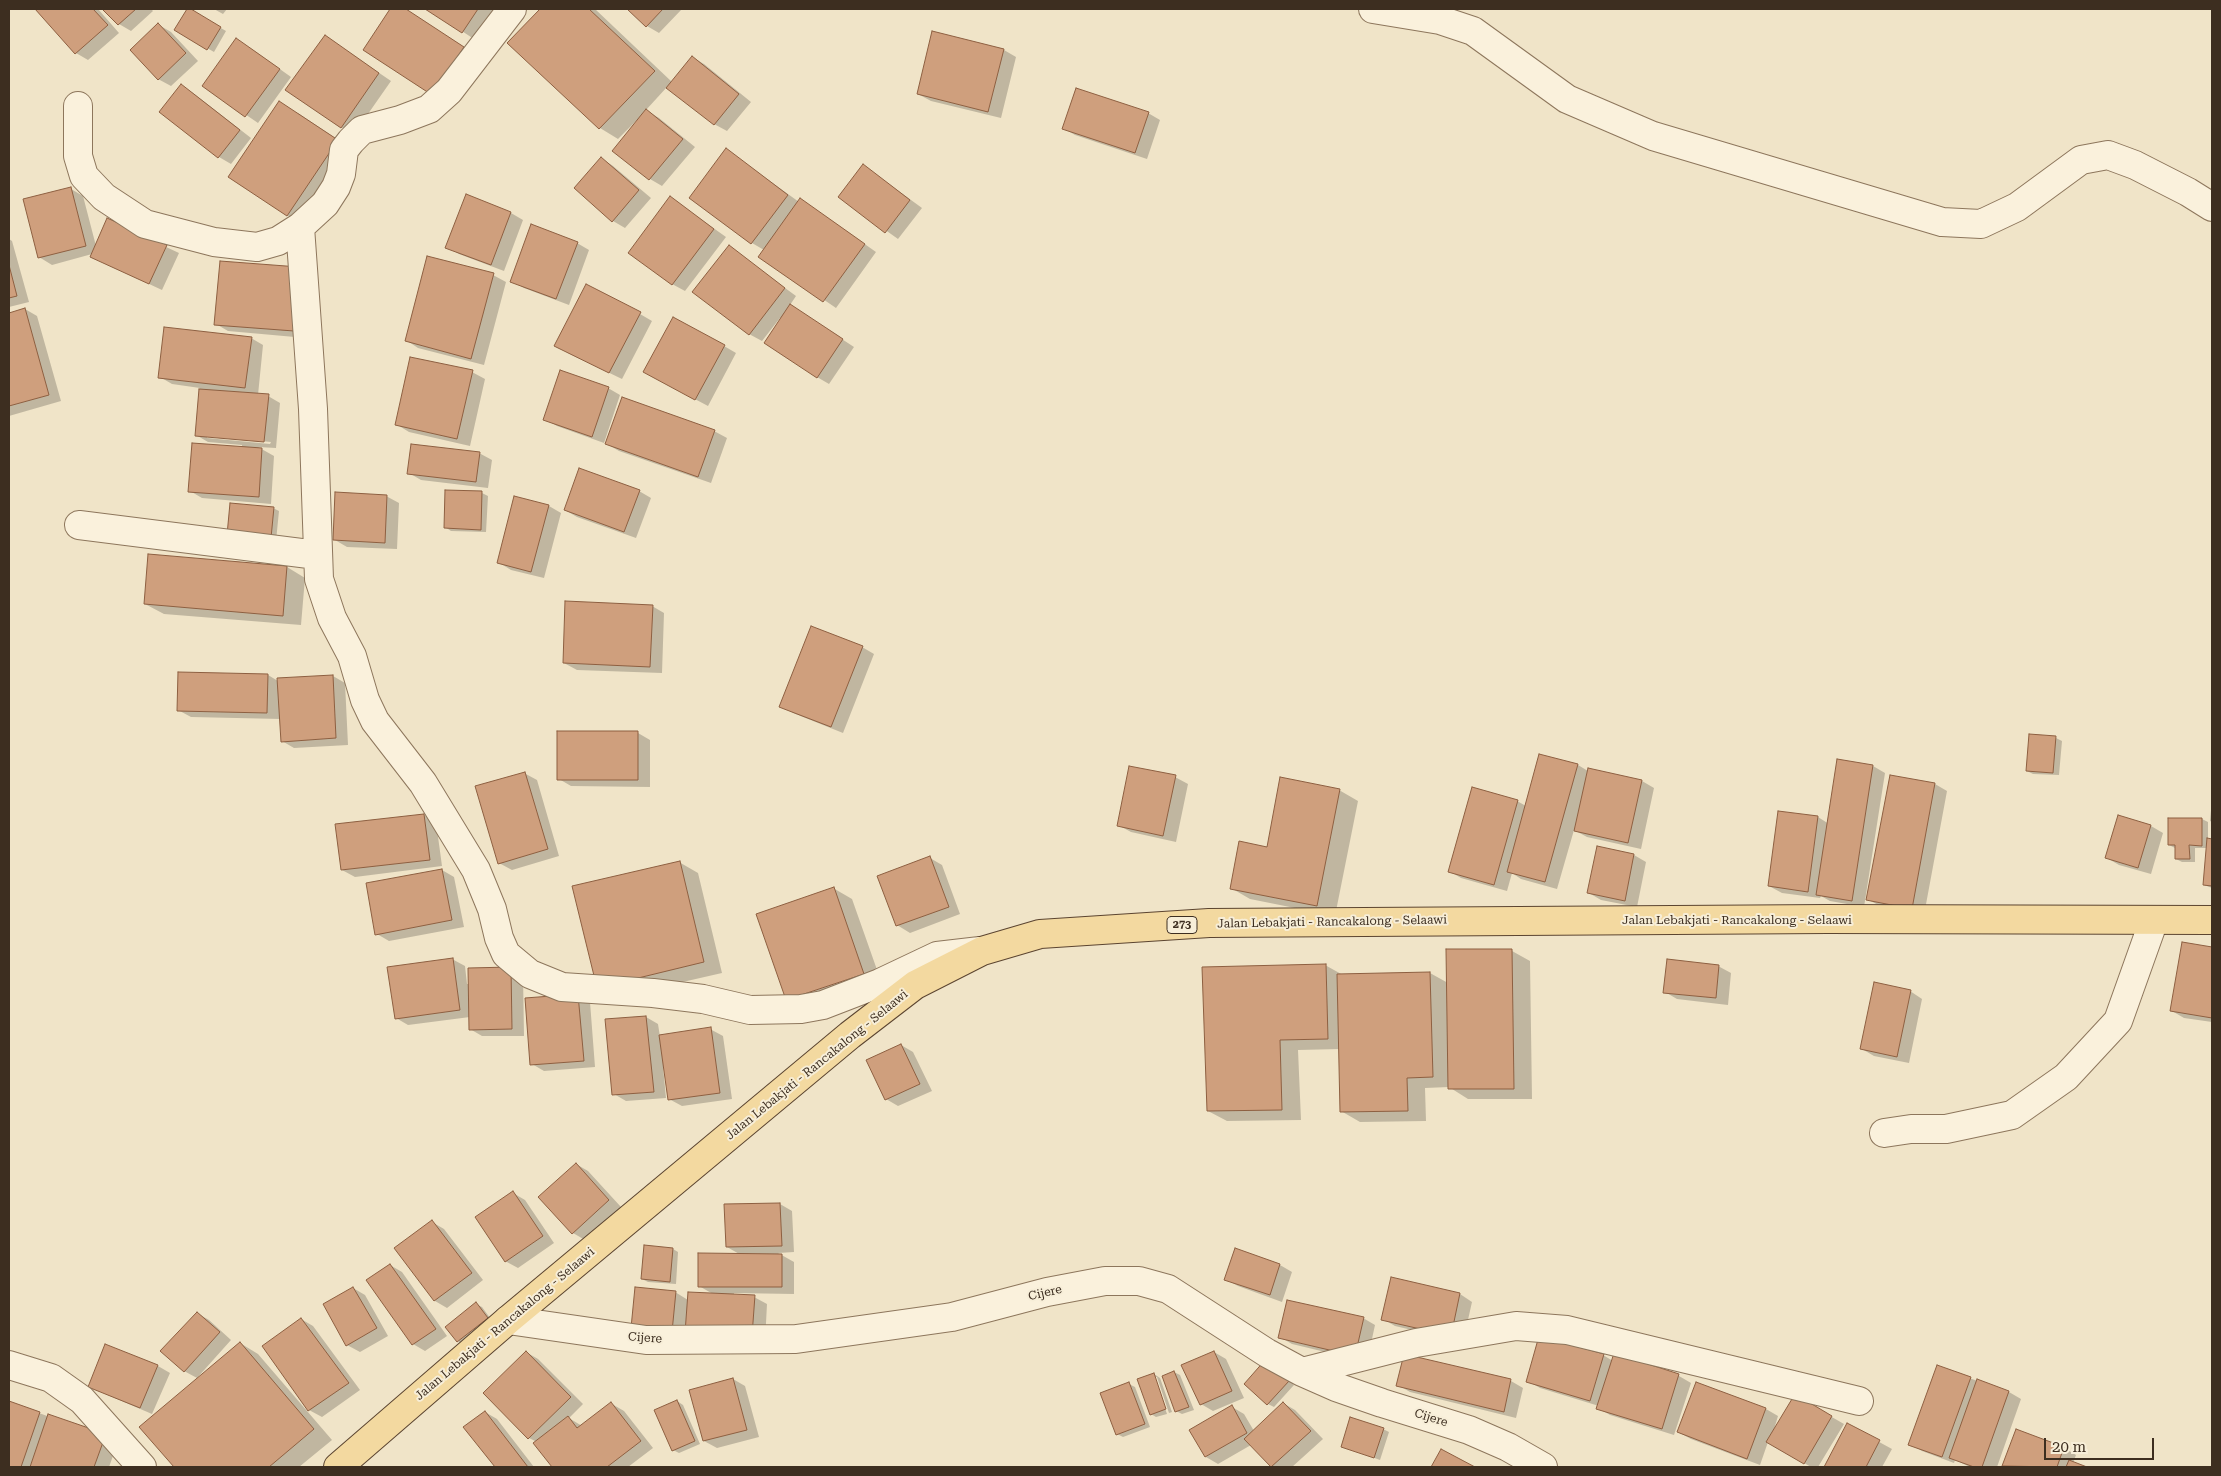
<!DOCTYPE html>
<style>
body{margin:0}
#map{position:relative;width:2221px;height:1476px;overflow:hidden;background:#f0e4c8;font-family:"Roboto Serif",serif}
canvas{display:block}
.frame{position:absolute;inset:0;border:10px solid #3d2e20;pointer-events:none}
.scale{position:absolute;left:2044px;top:1438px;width:110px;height:22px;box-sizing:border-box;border:2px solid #3d2e20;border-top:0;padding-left:6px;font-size:15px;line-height:18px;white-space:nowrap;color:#3d2e20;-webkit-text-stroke:4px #f7eed8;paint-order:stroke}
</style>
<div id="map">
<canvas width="2221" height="1476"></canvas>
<div class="frame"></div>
<div class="scale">20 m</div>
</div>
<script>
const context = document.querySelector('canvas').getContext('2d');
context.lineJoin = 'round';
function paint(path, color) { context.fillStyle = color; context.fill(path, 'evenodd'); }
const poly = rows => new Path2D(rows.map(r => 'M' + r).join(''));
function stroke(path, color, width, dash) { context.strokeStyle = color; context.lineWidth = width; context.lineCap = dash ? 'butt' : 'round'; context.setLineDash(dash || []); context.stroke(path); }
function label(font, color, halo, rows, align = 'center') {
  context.font = font + ' "Roboto Serif",serif'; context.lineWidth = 4; context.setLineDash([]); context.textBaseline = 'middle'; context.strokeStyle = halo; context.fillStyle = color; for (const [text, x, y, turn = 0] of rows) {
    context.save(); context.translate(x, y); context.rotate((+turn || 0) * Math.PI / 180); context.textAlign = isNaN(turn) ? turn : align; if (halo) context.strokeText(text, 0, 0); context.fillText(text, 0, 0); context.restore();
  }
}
paint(poly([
 [36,9,98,9,119,33,88,60,76,53],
 [104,9,151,9,153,11,131,31,119,24],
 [188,9,226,31,214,52,176,30],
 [214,9,227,9,223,14],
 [392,9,405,9,476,55,433,94,365,50],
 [428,9,495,9,474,39],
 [542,9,595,9,672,82,692,57,704,64,751,102,727,131,714,124,667,87,646,110,659,118,695,147,662,186,650,179,638,121,637,120,618,139,600,128,509,43],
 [628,9,682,9,659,33,647,26],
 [159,25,171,32,198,61,171,86,158,79],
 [933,33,1004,50,1016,57,1001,118,931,101,918,94],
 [325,36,391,81,354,134,341,127],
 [249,47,291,77,258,123,204,86],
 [181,86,193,93,251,138,231,164,219,157],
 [298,113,356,152,306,226,287,215],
 [1148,113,1160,120,1147,159,1075,135,1063,128],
 [727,150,799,202,812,207,876,252,836,308,760,256,764,250,752,243],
 [601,158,613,166,651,198,625,228,613,221,575,188],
 [863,165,922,208,898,239,839,197],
 [71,189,83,196,96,246,108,220,179,253,162,290,104,263,92,254,52,265,39,257],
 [671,198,726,237,685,291,672,284],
 [511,213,523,220,504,271,459,254,447,247],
 [9,239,12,241,29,302,9,307],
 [577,243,589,250,569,305,524,288,512,281],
 [729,247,796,296,790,305,854,347,829,384,817,377,780,318,762,341,749,334],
 [221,262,306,338,228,331,216,324],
 [493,275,506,282,484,365,418,348,406,340],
 [25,309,37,316,61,401,9,416,9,314],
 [640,314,652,321,622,379,568,353],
 [251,338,263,345,258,395,268,396,280,403,276,448,258,447,274,456,271,504,202,498,190,491,242,448,242,445,208,442,196,435,200,388,172,384,160,377],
 [207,436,271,442,270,444,207,438],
 [724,346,736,353,708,406,657,379],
 [472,372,485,379,470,446,409,432,396,424],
 [608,388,620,395,604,443,557,426,545,419],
 [714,431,727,438,711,483,619,451,607,444],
 [479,453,492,460,488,488,421,480,409,473],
 [639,491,651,498,636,538,577,517,565,510],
 [482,493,488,496,486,532,451,531,445,527],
 [386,496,399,503,397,549,347,547,335,540],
 [515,497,549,506,561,513,544,578,511,570,498,562],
 [273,508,279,511,276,541,234,537],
 [287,567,305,578,301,625,164,614,145,604],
 [652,606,664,613,662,673,577,670,564,663],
 [862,647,874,654,843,733,793,713,781,706],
 [268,675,278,681,333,676,345,683,348,745,294,748,282,741,281,719,191,717,178,710],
 [638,733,650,740,650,787,571,786,559,779],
 [2056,738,2062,741,2059,775,2033,774,2027,771],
 [1578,765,1588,771,1589,769,1642,781,1654,788,1641,849,1587,837,1574,830,1557,889,1521,879,1512,873,1507,891,1461,878,1449,871,1517,801,1526,806],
 [1873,766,1885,773,1864,907,1830,901,1821,896,1820,898,1782,893,1769,886,1818,817,1829,824],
 [524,773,537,780,559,856,512,870,499,863],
 [1891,776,1935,784,1947,791,1924,915,1880,906,1867,899],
 [1175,777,1188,784,1176,842,1131,832,1118,825],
 [1339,790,1358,801,1335,916,1250,899,1231,888,1268,848],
 [2212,799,2212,822,2210,821],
 [424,815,436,822,442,866,355,877,342,870],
 [2202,819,2208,822,2208,840,2212,840,2212,888,2204,885,2208,848,2195,848,2195,862,2182,862,2176,859,2175,848,2169,845],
 [2151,826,2163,833,2151,874,2119,865,2107,858],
 [1598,848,1634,855,1646,862,1637,907,1601,900,1589,893],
 [930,858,942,865,960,914,910,933,897,925],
 [679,862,698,873,722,973,617,997],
 [442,870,454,877,464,927,389,941,377,934],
 [833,888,852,899,882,984,787,999],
 [2183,944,2212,948,2212,1022,2184,1018,2172,1011],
 [1512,951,1530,961,1532,1099,1468,1099,1449,1087,1425,1088,1426,1121,1360,1122,1341,1111,1340,1049,1298,1050,1301,1120,1227,1121,1208,1111,1325,965,1343,975,1430,973,1448,983],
 [452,959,465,966,467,984,469,984,469,969,523,975,524,1036,482,1036,470,1029,470,1017,408,1025,396,1018],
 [1718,966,1731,973,1728,1005,1677,999,1665,992],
 [1910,991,1922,999,1909,1063,1874,1056,1862,1049],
 [526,999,590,1002,595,1067,544,1071,532,1064],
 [646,1017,658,1024,660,1037,710,1029,723,1036,732,1099,682,1106,669,1099,665,1067,663,1067,666,1098,626,1101,614,1094],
 [901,1045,913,1052,932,1091,898,1106,886,1099],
 [576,1164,588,1171,621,1207,585,1240,573,1233,540,1197],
 [513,1193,525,1200,554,1243,518,1268,505,1261],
 [780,1204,792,1211,794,1252,778,1253,794,1262,794,1294,734,1293,734,1296,754,1297,767,1304,765,1342,645,1334,675,1292,688,1300,713,1294,699,1286,741,1255,727,1247],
 [432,1222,444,1229,483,1280,447,1308,435,1301,396,1249],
 [673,1249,678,1252,676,1284,648,1282,642,1279],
 [1236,1250,1280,1265,1292,1272,1282,1302,1238,1286,1225,1279],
 [390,1265,402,1272,447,1336,425,1351,413,1344],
 [1392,1279,1460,1294,1472,1302,1463,1342,1395,1326,1383,1319],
 [353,1288,365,1295,388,1336,360,1352,347,1345],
 [476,1304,482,1307,493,1322,463,1345,458,1341],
 [197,1313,209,1320,231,1340,197,1378,184,1371],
 [1363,1318,1375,1325,1367,1362,1292,1344,1280,1337],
 [301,1319,313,1326,360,1390,322,1417,309,1410],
 [240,1343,258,1354,332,1440,299,1467,176,1467,141,1427],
 [526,1352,538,1359,583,1404,569,1418,582,1426,612,1404,624,1411,653,1448,628,1467,554,1467,535,1443,537,1442,529,1438],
 [1214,1352,1226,1359,1244,1398,1213,1411,1201,1404],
 [1603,1355,1613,1361,1615,1355,1679,1376,1691,1383,1674,1435,1610,1415,1598,1408,1599,1406,1540,1388,1528,1381],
 [1405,1356,1511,1381,1523,1388,1516,1418,1410,1392,1398,1385],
 [1272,1364,1294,1385,1274,1407,1268,1404],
 [158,1366,170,1373,152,1414,89,1387],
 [1938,1367,2009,1392,2021,1399,1997,1467,1970,1467,1955,1460,1954,1463,1922,1451,1909,1444],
 [1174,1372,1180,1375,1194,1410,1182,1414,1176,1411],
 [1154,1374,1160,1378,1172,1412,1169,1413,1157,1377,1154,1377,1167,1414,1156,1417,1151,1414],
 [733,1379,745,1386,759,1437,717,1448,704,1441],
 [1129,1384,1135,1387,1150,1427,1123,1437,1117,1434],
 [1696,1384,1766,1409,1778,1416,1773,1433,1795,1396,1844,1424,1818,1467,1811,1467,1768,1442,1760,1465,1691,1439,1678,1432],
 [677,1401,683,1405,700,1444,679,1453,673,1450],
 [9,1402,118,1442,109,1467,9,1467],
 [1283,1403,1295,1410,1323,1439,1292,1467,1272,1467,1251,1445,1218,1464,1206,1457,1232,1407,1244,1414,1254,1431],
 [485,1412,497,1419,534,1467,496,1467,465,1427],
 [1848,1425,1892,1449,1882,1467,1825,1467],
 [1383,1429,1389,1432,1380,1460,1342,1446],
 [2017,1431,2064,1448,2076,1455,2073,1463,2084,1467,2006,1467,2004,1466]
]), '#0003');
const building = poly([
 [35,9,93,9,108,25,75,54,35,9],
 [102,9,136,9,118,25,102,9],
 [187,9,191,9,221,27,207,50,174,30,187,9],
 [390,9,406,9,464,47,432,95,363,50,390,9],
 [425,9,478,9,462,33,425,9],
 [540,9,589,9,655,71,599,129,507,43,540,9],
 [627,9,663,9,646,27,627,9],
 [158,23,186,53,158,80,130,50,158,23],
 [932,31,1004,49,988,112,917,94,932,31],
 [325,35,379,73,341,128,285,90,325,35],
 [236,38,280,69,245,117,202,86,236,38],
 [692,56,739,94,714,125,666,88,692,56],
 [181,84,240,130,218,158,159,112,181,84],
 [1076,88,1149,112,1135,153,1062,129,1076,88],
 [279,101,338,140,287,216,228,177,279,101],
 [646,109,683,139,649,180,612,151,646,109],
 [726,148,788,195,751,244,689,198,726,148],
 [601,157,639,190,612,222,574,188,601,157],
 [863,164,910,200,885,233,838,197,863,164],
 [71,187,86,246,38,258,23,199,71,187],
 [466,194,511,212,491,265,445,248,466,194],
 [670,196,714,229,672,285,628,253,670,196],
 [800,198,865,244,823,302,758,257,800,198],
 [107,218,167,245,149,284,90,257,107,218],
 [531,224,578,242,556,299,510,282,531,224],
 [729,245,785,288,749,335,692,292,729,245],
 [427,256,494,273,471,359,405,341,427,256],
 [220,261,299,267,294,331,214,325,220,261],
 [9,265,17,296,9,298,9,265],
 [586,284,641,312,609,373,554,346,586,284],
 [790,304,843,339,817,378,764,343,790,304],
 [25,308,49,395,9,406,9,313,25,308],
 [673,317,725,345,695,400,643,372,673,317],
 [164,327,252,337,245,388,158,378,164,327],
 [410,357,473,370,457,439,395,425,410,357],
 [560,370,609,387,592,437,543,420,560,370],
 [199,389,269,394,264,442,195,436,199,389],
 [622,397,715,430,698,477,605,444,622,397],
 [192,443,262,448,259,497,188,492,192,443],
 [411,444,480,452,476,482,407,474,411,444],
 [579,468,640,490,624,532,564,510,579,468],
 [445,490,482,491,481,530,444,528,445,490],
 [335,492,387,495,385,543,333,540,335,492],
 [514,496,549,505,531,572,497,563,514,496],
 [230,503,274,507,271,538,227,535,230,503],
 [148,554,287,566,283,616,144,604,148,554],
 [565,601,653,605,650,667,563,663,565,601],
 [811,626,863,646,831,727,779,707,811,626],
 [178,672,268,674,267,713,177,711,178,672],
 [333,675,336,738,281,742,277,678,333,675],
 [557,731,638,731,638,780,557,780,557,731],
 [2029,734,2056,736,2053,773,2026,771,2029,734],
 [1539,754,1578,764,1545,882,1507,872,1539,754],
 [1837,759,1873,765,1852,901,1816,895,1837,759],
 [1129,766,1176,775,1163,836,1117,826,1129,766],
 [1588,768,1642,780,1628,843,1574,831,1588,768],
 [525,772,548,849,498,864,475,786,525,772],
 [1890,775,1935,783,1912,909,1866,900,1890,775],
 [1280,777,1340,789,1317,906,1230,889,1239,841,1267,847,1280,777],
 [1472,787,1518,800,1494,885,1448,872,1472,787],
 [1778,811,1818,816,1808,892,1768,886,1778,811],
 [424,814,430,860,341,870,335,824,424,814],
 [2118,815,2151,825,2138,868,2105,858,2118,815],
 [2168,818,2202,818,2202,846,2189,845,2190,859,2175,859,2175,845,2168,845,2168,818],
 [2207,838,2212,839,2212,886,2203,885,2207,838],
 [1597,846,1634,854,1625,901,1587,893,1597,846],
 [930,856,949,907,896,926,877,876,930,856],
 [680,861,704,962,597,988,572,886,680,861],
 [442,869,452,920,375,935,366,883,442,869],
 [834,887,864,974,786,1000,756,914,834,887],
 [2182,942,2212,947,2212,1018,2170,1011,2182,942],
 [1446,949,1512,949,1514,1089,1448,1089,1446,949],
 [453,958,460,1010,395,1019,387,967,453,958],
 [1667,959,1719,965,1716,998,1663,993,1667,959],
 [1326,964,1328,1039,1280,1040,1282,1110,1207,1111,1202,967,1326,964],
 [511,967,512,1029,469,1030,468,968,511,967],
 [1430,972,1433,1077,1407,1078,1408,1111,1340,1112,1337,974,1430,972],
 [1874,982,1911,990,1897,1057,1860,1049,1874,982],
 [578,994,584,1061,530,1065,525,998,578,994],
 [646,1016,654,1092,612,1095,605,1019,646,1016],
 [711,1027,720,1093,668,1100,659,1035,711,1027],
 [901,1044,920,1084,885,1100,866,1060,901,1044],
 [576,1163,609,1200,572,1234,538,1197,576,1163],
 [513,1191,543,1236,505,1262,475,1217,513,1191],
 [780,1203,782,1246,726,1247,724,1204,780,1203],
 [432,1220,472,1273,434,1301,394,1248,432,1220],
 [644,1245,673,1248,670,1282,641,1279,644,1245],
 [1235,1248,1280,1264,1270,1295,1224,1280,1235,1248],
 [698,1253,782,1254,782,1287,698,1287,698,1253],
 [390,1264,436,1329,412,1345,366,1280,390,1264],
 [1391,1277,1460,1293,1451,1336,1381,1320,1391,1277],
 [353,1287,377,1328,346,1346,323,1304,353,1287],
 [635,1287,676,1291,672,1332,631,1328,635,1287],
 [688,1292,755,1295,752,1336,685,1333,688,1292],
 [1287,1300,1364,1317,1355,1356,1278,1338,1287,1300],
 [476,1302,488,1318,457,1342,445,1327,476,1302],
 [197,1312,220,1332,184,1372,160,1351,197,1312],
 [301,1318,349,1383,308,1411,262,1346,301,1318],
 [1539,1336,1604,1354,1590,1401,1526,1382,1539,1336],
 [240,1342,314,1429,269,1467,174,1467,139,1427,240,1342],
 [105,1344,158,1365,140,1408,88,1387,105,1344],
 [526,1351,571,1397,528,1439,483,1393,526,1351],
 [1214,1351,1232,1391,1200,1405,1181,1365,1214,1351],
 [1614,1353,1679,1374,1662,1429,1596,1409,1614,1353],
 [1404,1354,1511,1379,1504,1412,1396,1386,1404,1354],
 [1266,1359,1289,1381,1267,1405,1244,1384,1266,1359],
 [1937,1365,1971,1377,1942,1457,1908,1445,1937,1365],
 [1174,1371,1189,1407,1175,1412,1162,1376,1174,1371],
 [1154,1373,1166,1409,1150,1415,1137,1379,1154,1373],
 [733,1378,747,1430,703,1441,689,1390,733,1378],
 [1977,1379,2009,1391,1982,1467,1974,1467,1949,1458,1977,1379],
 [1129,1382,1145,1424,1116,1435,1100,1393,1129,1382],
 [1696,1382,1766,1408,1747,1459,1677,1432,1696,1382],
 [1795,1394,1832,1416,1804,1464,1766,1442,1795,1394],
 [677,1400,695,1441,672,1451,654,1410,677,1400],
 [9,1401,40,1412,21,1467,9,1467,9,1401],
 [611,1402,641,1441,607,1467,552,1467,533,1443,568,1416,577,1428,611,1402],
 [1283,1402,1311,1431,1271,1467,1244,1439,1283,1402],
 [1232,1405,1247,1433,1205,1457,1189,1430,1232,1405],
 [485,1411,528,1467,495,1467,463,1427,485,1411],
 [48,1414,106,1434,94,1467,30,1467,48,1414],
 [1350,1417,1384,1428,1374,1458,1341,1447,1350,1417],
 [1847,1423,1880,1440,1866,1467,1824,1467,1847,1423],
 [2016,1429,2064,1447,2057,1467,2002,1466,2016,1429],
 [1441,1449,1475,1467,1431,1467,1441,1449],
 [2069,1460,2087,1467,2066,1467,2069,1460]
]);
paint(building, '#cf9f7d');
stroke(building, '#8d5f41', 1);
const minor = poly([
 [512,9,449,91,429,109,400,120,362,130,351,141,344,150,341,174,336,187,325,204,300,227,313,409,319,579,332,618,352,656,365,700,375,721,423,783,476,870,492,909,499,938,506,954,530,974,562,987,653,993,703,999,750,1010,801,1009,823,1005,880,983,937,956,980,951],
 [1373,9,1440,20,1473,31,1567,99,1653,136,1942,222,1981,224,2017,207,2081,160,2108,155,2135,165,2188,192,2212,207],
 [78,106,78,156,84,176,104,197,145,224,214,242,257,247,278,241,300,227],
 [79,525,317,555],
 [1884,1133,1911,1129,1946,1129,2012,1115,2066,1077,2118,1021,2154,920],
 [508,1320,646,1340,796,1339,952,1317,1047,1292,1105,1281,1139,1281,1168,1289,1267,1353,1302,1372,1336,1387,1382,1403,1469,1430,1508,1447,1543,1467],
 [9,1365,51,1378,82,1400,142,1467],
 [1302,1372,1416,1343,1516,1326,1567,1330,1859,1401]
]);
const primary = poly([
 [338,1467,508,1320,850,1035,915,985,982,951,1040,934,1209,923,1828,919,2212,920]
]);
stroke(minor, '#8d765c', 30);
stroke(primary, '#5b4430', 30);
stroke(minor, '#faf1dc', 28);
stroke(primary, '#f3d9a0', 28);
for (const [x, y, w] of [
 [1182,925,30]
]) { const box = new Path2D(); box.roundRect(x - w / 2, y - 8.5, w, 17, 4); context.fillStyle = '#f7eed8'; context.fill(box); stroke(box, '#3d2e20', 1); }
label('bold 11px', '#3d2e20', null, [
 ["273",1182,925]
]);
label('12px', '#3d2e20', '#f7eed8', [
 ["Jalan Lebakjati - Rancakalong - Selaawi",1737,920],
 ["Jalan Lebakjati - Rancakalong - Selaawi",1332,922,-1],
 ["Jalan Lebakjati - Rancakalong - Selaawi",817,1065,-39],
 ["Cijere",1045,1293,-13],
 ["Jalan Lebakjati - Rancakalong - Selaawi",505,1324,-40],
 ["Cijere",645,1338,4],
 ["Cijere",1431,1418,17]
]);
</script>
